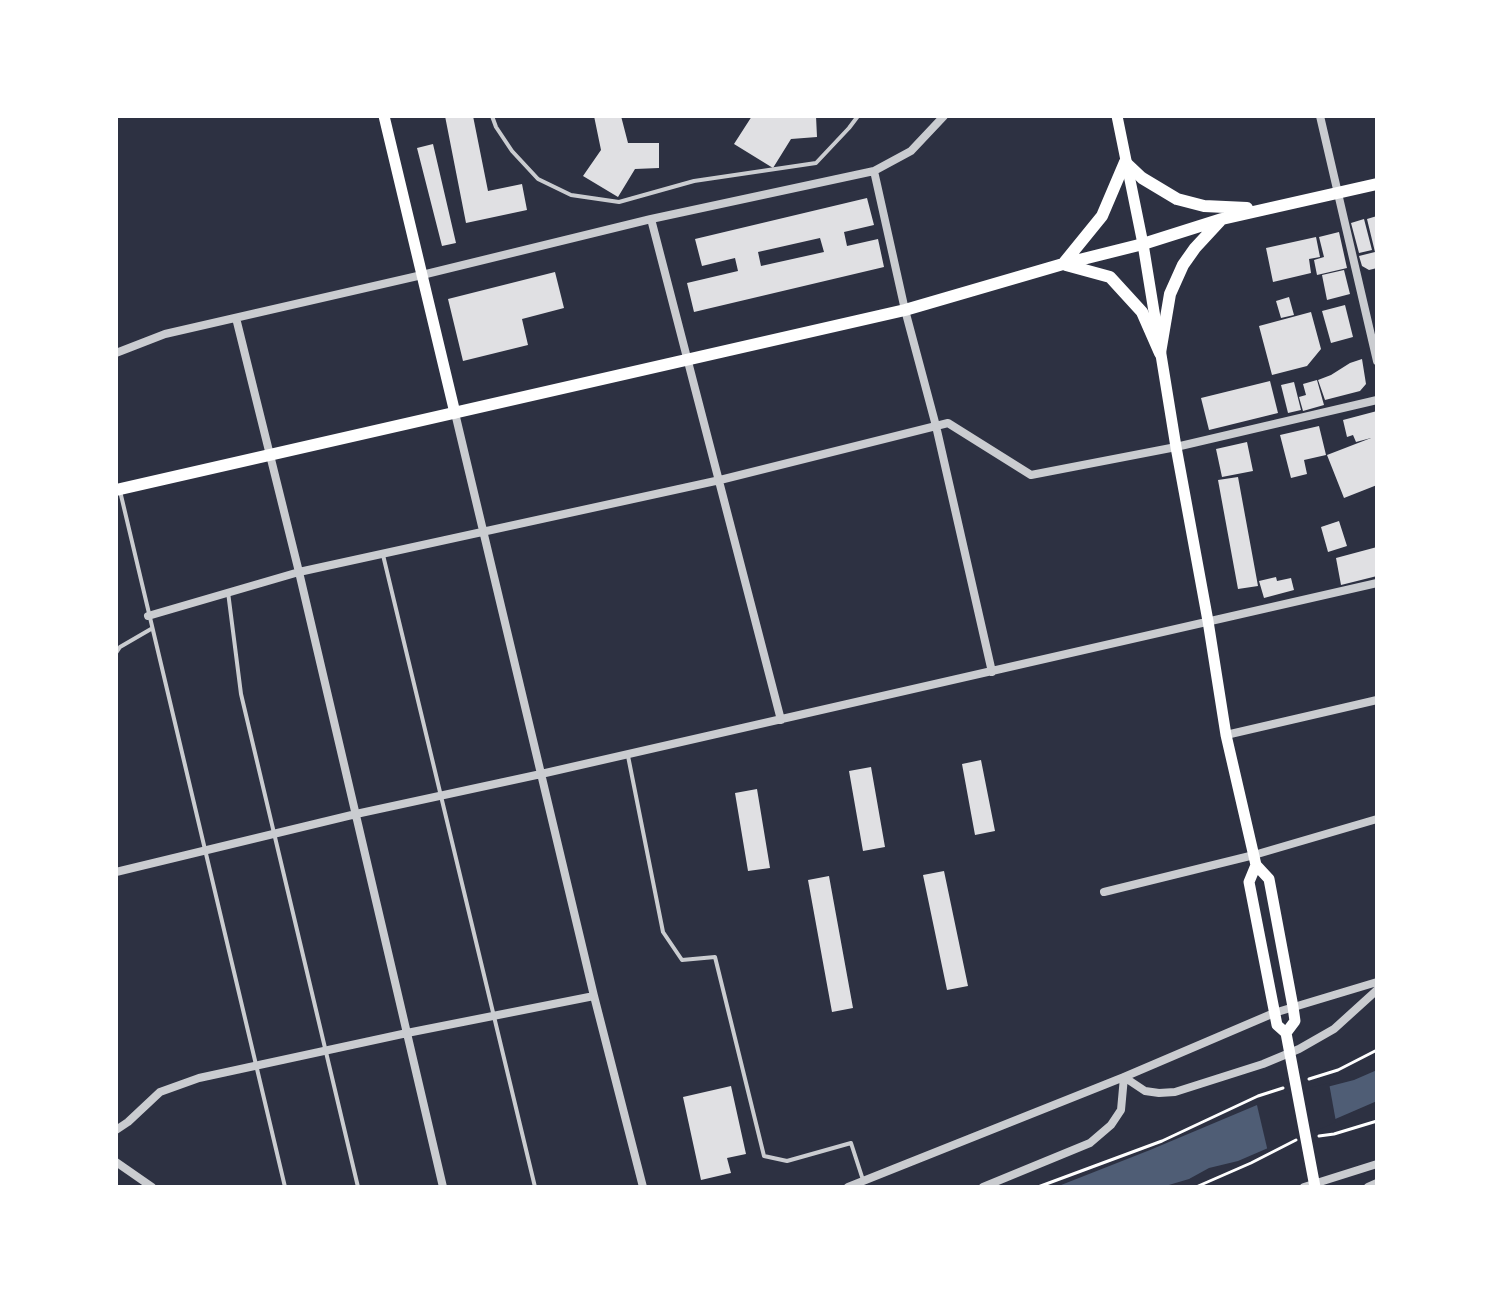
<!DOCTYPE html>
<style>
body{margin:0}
#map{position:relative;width:1493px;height:1303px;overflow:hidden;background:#2d3142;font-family:Helvetica,sans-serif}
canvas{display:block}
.frame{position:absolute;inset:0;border:118px solid #fff;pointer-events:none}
</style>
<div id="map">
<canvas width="1493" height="1303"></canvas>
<div class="frame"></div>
</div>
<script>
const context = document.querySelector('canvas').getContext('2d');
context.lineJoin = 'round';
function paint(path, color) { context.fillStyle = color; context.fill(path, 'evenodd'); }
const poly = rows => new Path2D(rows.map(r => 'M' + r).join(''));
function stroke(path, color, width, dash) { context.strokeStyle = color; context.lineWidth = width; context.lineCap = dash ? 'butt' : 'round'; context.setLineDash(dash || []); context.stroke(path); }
paint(poly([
 [1377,1070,1377,1101,1238,1161,1209,1168,1189,1179,1162,1187,1056,1187,1150,1150,1257,1105,1354,1080]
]), '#4f5d75');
paint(poly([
 [1329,1083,1336,1122,1268,1152,1256,1101]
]), '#2d3142');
paint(poly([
 [445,116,473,116,488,191,522,184,527,210,466,223],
 [594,116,621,116,628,143,659,143,659,168,635,169,618,197,583,176,601,150],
 [752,116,816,116,817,137,791,139,773,168,734,144],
 [433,144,456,243,442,246,417,148],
 [867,198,874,225,844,232,847,246,878,239,884,267,694,312,687,283,738,271,735,258,702,266,695,239],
 [820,238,824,252,761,266,758,252],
 [1377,216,1377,268,1369,270,1362,266,1359,256,1375,252,1367,219],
 [1364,219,1372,250,1359,253,1351,223],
 [1339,232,1347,268,1317,275,1314,260,1324,257,1319,237],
 [1316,237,1320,257,1309,259,1311,273,1273,282,1266,248],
 [1344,270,1350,294,1327,300,1322,275],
 [555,272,564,308,522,319,528,345,463,361,448,299],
 [1289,297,1294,315,1281,318,1276,301],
 [1345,305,1353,337,1331,343,1322,311],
 [1311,312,1321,349,1307,366,1272,375,1259,326],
 [1362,359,1366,384,1360,391,1325,400,1318,380,1331,375,1350,363],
 [1317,380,1324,405,1303,411,1299,397,1306,395,1303,384],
 [1270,381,1278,413,1209,430,1201,398],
 [1294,382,1301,410,1288,413,1281,385],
 [1377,411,1377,435,1375,436,1377,441,1377,485,1344,498,1327,455,1371,438,1356,442,1353,435,1347,437,1343,420],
 [1319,426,1326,455,1304,460,1307,474,1291,478,1280,435],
 [1247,442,1253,471,1222,477,1216,449],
 [1238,477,1258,586,1238,589,1218,480],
 [1339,521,1347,546,1328,552,1321,527],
 [1377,547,1377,576,1341,585,1336,558],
 [1276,577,1277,581,1291,578,1294,590,1264,598,1259,581],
 [981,760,995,831,975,835,962,764],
 [871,767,885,847,863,851,849,771],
 [757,789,770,868,748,871,735,793],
 [944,871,968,986,947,990,923,875],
 [829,876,853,1008,832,1012,808,880],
 [731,1086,746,1154,727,1158,731,1173,701,1180,683,1097]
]), '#e0e0e3');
stroke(poly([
 [1309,1079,1338,1070,1377,1050],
 [1319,1136,1334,1134,1377,1121],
 [1038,1187,1162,1141,1258,1096,1283,1088],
 [1196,1187,1251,1163,1296,1140]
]), '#fff', 3);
stroke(poly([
 [492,116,496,127,512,151,538,179,571,195,619,202,694,181,816,163,849,128,858,116],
 [120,491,285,1187],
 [383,555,535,1187],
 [228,592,241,694,358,1187],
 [116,653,120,647,151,629],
 [628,756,663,932,682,960,715,957,764,1156,787,1161,851,1143,863,1180]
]), '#caccd0', 4);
stroke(poly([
 [1320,116,1377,361],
 [874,171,905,310,936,426,992,672],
 [651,219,781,720],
 [236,318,299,572,443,1187],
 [116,353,165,334,422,275,651,219,874,171,911,151,944,116],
 [455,413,594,996,643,1187],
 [148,616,299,572,720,480,948,423,1031,475,1176,447,1377,400],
 [1226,735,1377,700],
 [116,872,356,814,541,774,1377,583],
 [1104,892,1254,855,1377,819],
 [116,1130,128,1122,160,1092,199,1078,407,1033,594,996],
 [116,1162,152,1187],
 [848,1187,1124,1077,1274,1013,1377,982],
 [983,1187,1090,1143,1111,1125,1121,1110,1124,1077,1145,1091,1159,1093,1175,1092,1263,1064,1299,1049,1334,1029,1377,990],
 [1304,1187,1377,1164],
 [1368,1187,1377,1183]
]), '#caccd0', 8);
stroke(poly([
 [384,116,455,413],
 [1117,116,1143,244,1176,447,1208,621,1226,735,1256,865,1269,879,1293,1007,1295,1021,1286,1033],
 [1256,865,1249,882,1277,1025,1286,1033,1315,1187]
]), '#fff', 11);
stroke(poly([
 [1063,264,1102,216,1125,162,1142,178,1177,199,1204,206,1247,208],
 [1066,265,1110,277,1142,312,1160,353],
 [1160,353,1170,294,1183,265,1195,248,1220,221],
 [116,490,905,310,1063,264,1143,244,1222,219,1377,184]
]), '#fff', 12);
</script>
